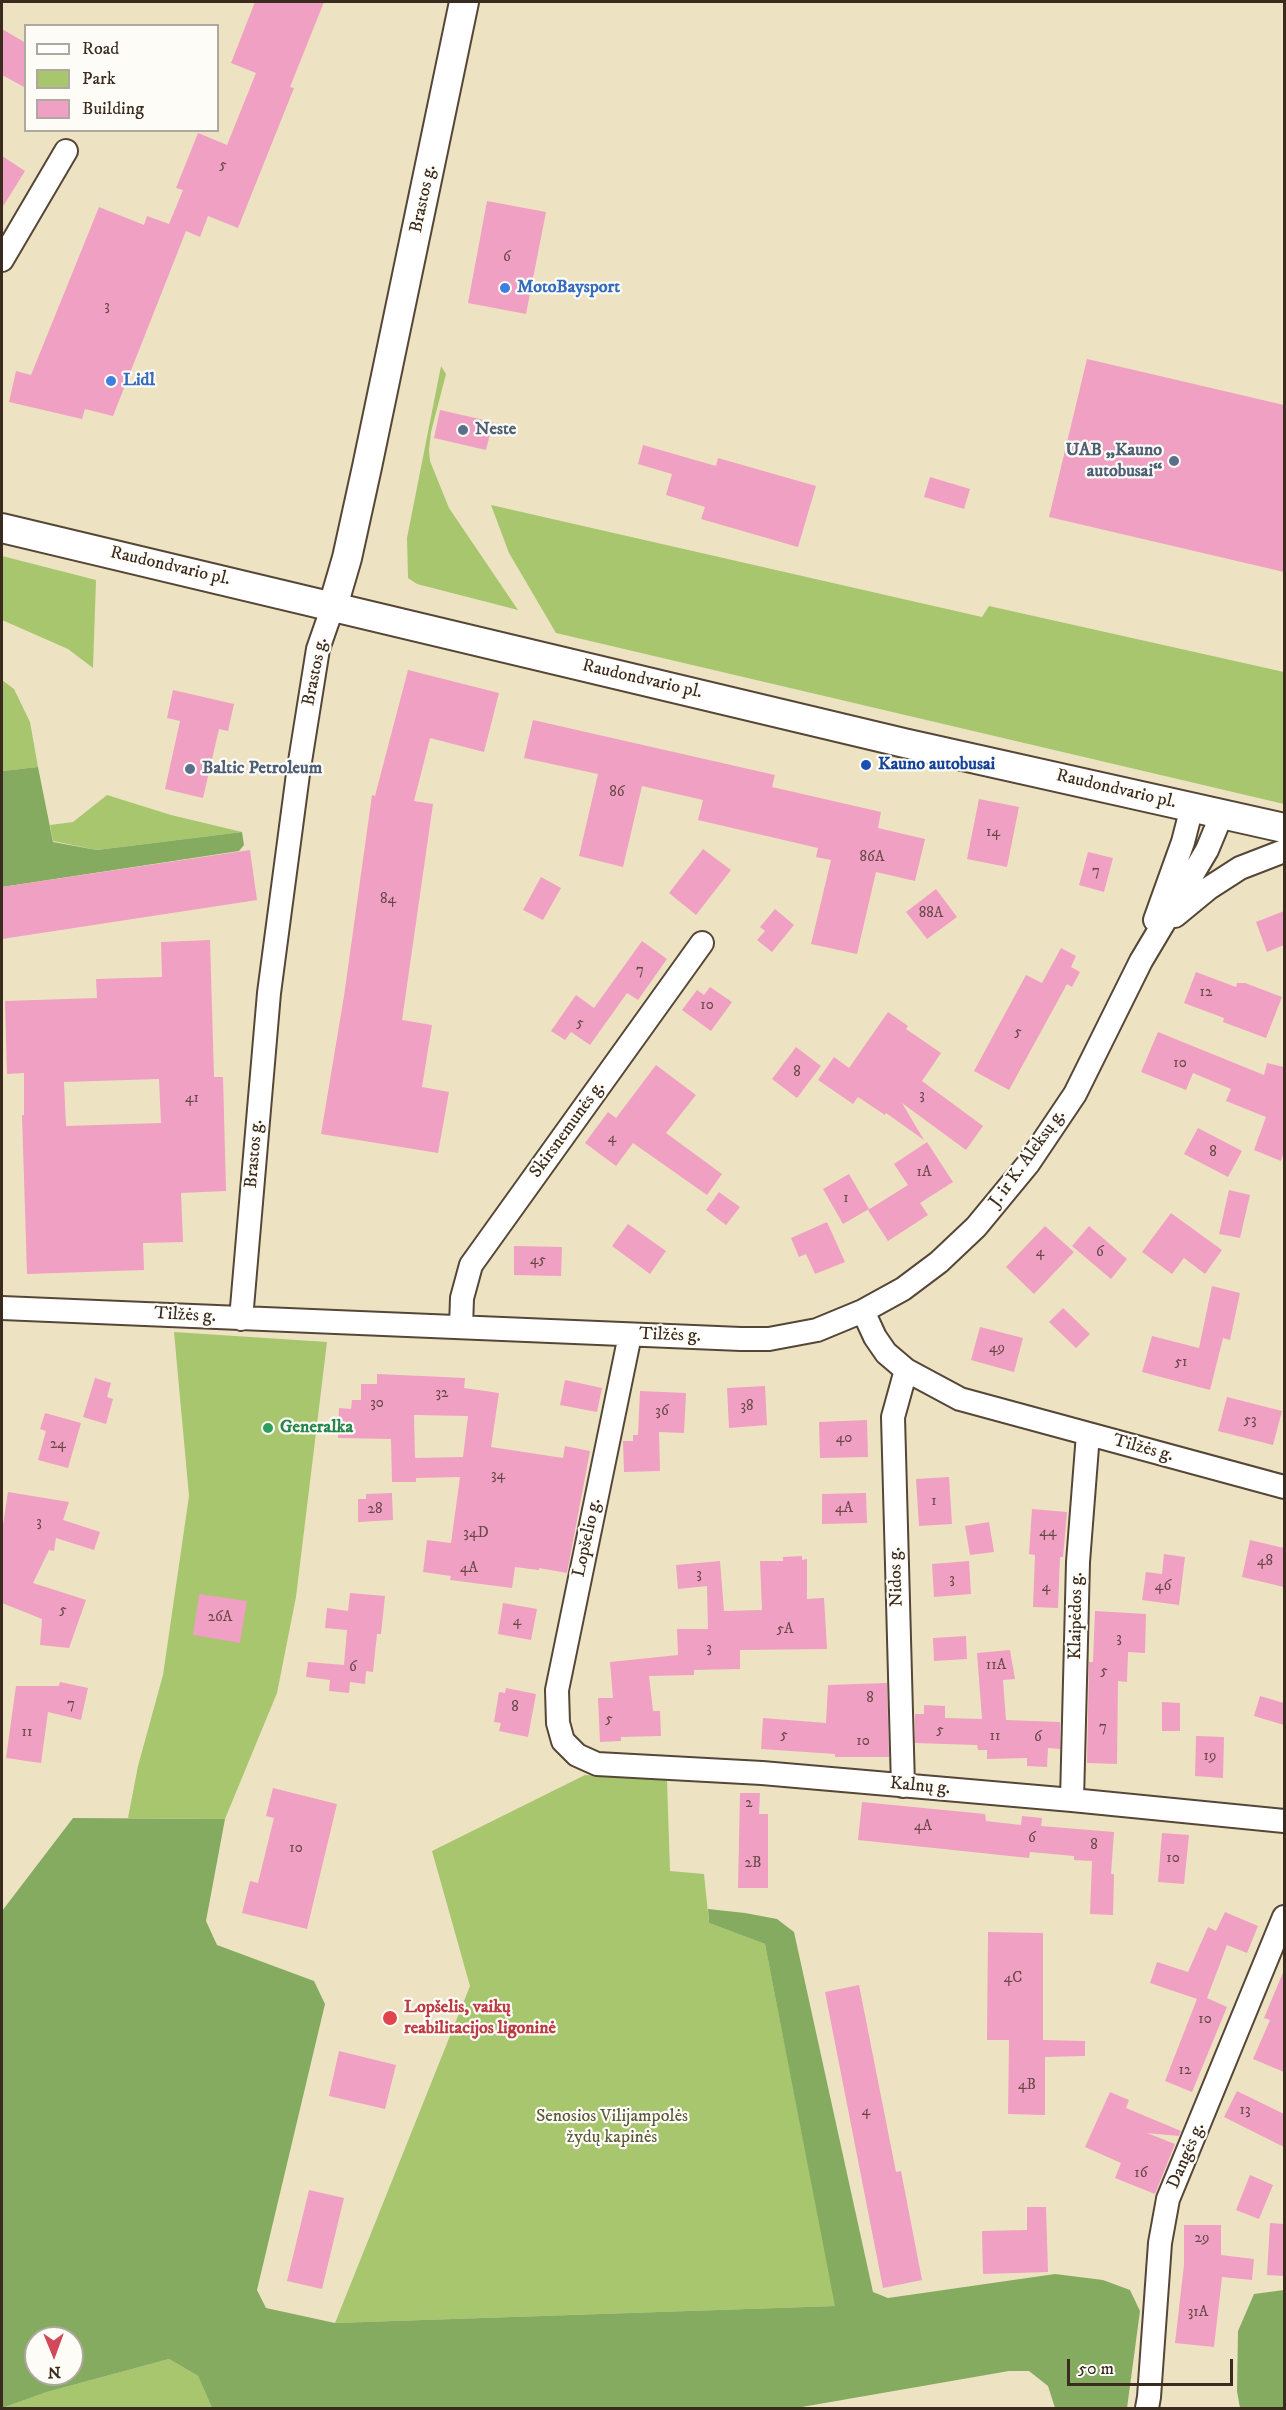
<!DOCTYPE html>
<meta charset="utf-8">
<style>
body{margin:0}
#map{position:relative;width:1286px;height:2410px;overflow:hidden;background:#ede3c3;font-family:"IM FELL DW Pica",serif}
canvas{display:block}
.frame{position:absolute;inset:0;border:3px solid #3b2a1e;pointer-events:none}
.legend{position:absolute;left:24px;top:24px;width:195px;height:108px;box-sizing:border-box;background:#fdfcf7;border:2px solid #afa8a0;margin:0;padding:8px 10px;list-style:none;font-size:18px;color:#3b2a1e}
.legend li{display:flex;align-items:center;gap:12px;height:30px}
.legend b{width:30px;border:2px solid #afa8a0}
.north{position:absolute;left:24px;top:2326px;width:60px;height:60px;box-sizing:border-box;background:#fdfcf7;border:2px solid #afa8a0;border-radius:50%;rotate:179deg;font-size:16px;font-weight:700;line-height:24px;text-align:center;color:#3b2a1e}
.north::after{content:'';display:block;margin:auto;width:21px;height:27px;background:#d1495b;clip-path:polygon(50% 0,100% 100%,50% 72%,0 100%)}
.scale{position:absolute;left:1067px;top:2359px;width:166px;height:27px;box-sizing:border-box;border:3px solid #3b2a1e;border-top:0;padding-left:8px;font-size:18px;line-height:21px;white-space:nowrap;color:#3b2a1e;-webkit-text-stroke:4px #fdfcf7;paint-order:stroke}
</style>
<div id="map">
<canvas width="1286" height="2410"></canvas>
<div class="frame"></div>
<ul class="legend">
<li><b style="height:8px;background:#fff"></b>Road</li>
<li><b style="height:16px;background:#a7c66e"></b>Park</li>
<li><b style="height:16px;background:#f0a0c2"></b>Building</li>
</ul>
<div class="north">N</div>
<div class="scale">50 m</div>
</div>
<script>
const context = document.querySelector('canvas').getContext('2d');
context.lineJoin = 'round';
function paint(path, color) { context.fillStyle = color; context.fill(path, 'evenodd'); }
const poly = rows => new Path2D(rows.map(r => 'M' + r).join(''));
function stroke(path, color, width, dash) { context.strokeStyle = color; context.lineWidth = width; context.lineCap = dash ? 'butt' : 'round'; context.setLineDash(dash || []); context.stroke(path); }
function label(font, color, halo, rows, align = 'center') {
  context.font = font + ' "IM FELL DW Pica",serif'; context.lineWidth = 4.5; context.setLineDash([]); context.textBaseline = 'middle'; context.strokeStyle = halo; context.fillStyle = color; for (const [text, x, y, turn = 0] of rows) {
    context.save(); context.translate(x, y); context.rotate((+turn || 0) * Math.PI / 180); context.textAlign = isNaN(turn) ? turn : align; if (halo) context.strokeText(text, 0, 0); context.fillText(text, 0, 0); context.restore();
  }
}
paint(poly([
 [441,366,446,374,431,432,429,450,430,461,449,508,518,610,417,584,408,578,407,538],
 [491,505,982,617,989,606,1284,672,1284,804,556,633,509,553],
 [2,556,96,580,93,668,68,649,2,620],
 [2,680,14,689,30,722,38,767,2,771],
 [107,795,171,815,242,832,97,850,53,841,50,825,73,822],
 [174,1332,327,1342,296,1597,277,1693,225,1819,128,1818,138,1766,163,1675,189,1496],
 [585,1775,667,1780,670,1871,704,1874,709,1923,765,1944,836,2306,335,2323,470,1986,432,1851],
 [169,2359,198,2376,212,2408,2,2408,47,2392]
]), '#a7c66e');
paint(poly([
 [38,767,53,842,97,850,242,832,244,845,239,851,2,887,2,771],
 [73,1818,225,1819,206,1921,217,1945,314,1981,325,2004,257,2290,266,2308,335,2323,835,2306,765,1944,709,1923,708,1909,745,1913,777,1919,794,1932,873,2292,888,2298,1055,2274,1103,2280,1130,2290,1140,2311,1127,2408,1055,2408,1048,2386,1029,2371,1009,2371,796,2408,212,2408,198,2376,169,2359,47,2392,2,2408,2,1911],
 [36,2338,72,2338,72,2374,36,2374],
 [1284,2290,1284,2408,1240,2408,1237,2391,1238,2331,1254,2294]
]), '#85ab61');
paint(poly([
 [255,2,324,2,290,87,294,88,238,228,208,216,200,237,186,231,113,416,85,409,82,419,9,402,16,371,31,375,99,207,144,225,147,216,169,224,183,190,176,188,198,133,227,145,256,73,231,63],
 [2,29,26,43,26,88,2,75],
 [2,156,25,171,2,208],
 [487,201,546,212,526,314,468,303],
 [1087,359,1284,405,1284,572,1049,517],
 [440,410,493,422,486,450,434,438],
 [643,445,716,466,718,458,816,486,798,547,701,519,705,507,666,495,672,474,638,464],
 [930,477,970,489,964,509,924,497],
 [408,670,499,693,484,752,430,738,414,801,433,804,402,1020,432,1025,422,1087,449,1092,438,1153,321,1134,344,996,372,795,375,796],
 [173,690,234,704,228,731,219,729,203,798,165,789,180,721,167,718],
 [533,720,775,775,772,787,881,812,878,828,925,839,915,881,876,872,857,954,811,944,831,860,816,857,818,848,698,820,703,800,642,786,623,867,579,856,598,774,524,758],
 [979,799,1019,807,1007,867,967,859],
 [703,849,731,870,696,915,669,893],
 [250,850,257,900,2,939,2,887],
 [1088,852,1113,858,1104,892,1079,885],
 [541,877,561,888,543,920,523,910],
 [936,889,957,917,927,939,906,912],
 [775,909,794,925,772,952,757,940,765,931,760,927],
 [1284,911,1284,945,1267,952,1256,922],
 [210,940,214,1077,223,1077,226,1191,181,1193,183,1242,143,1243,144,1270,27,1274,22,1115,24,1115,24,1073,7,1074,5,1001,97,998,96,979,162,977,161,942],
 [159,1079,161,1123,66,1126,64,1082],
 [642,941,667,959,638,1000,627,993,590,1045,571,1032,565,1040,551,1031,576,995,594,1008],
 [1061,948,1076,956,1071,967,1080,972,1072,987,1067,984,1009,1090,974,1071,1026,975,1042,983],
 [1196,972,1236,987,1237,983,1245,983,1282,997,1266,1038,1223,1022,1224,1018,1184,1003],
 [710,987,732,1002,711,1031,682,1010,697,990,704,995],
 [888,1012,908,1026,906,1029,941,1053,922,1081,983,1126,966,1150,902,1103,924,1140,886,1113,885,1115,858,1097,853,1104,818,1080,834,1057,849,1068],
 [1158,1032,1264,1075,1267,1063,1284,1067,1284,1151,1281,1161,1254,1150,1266,1117,1226,1101,1231,1089,1193,1073,1186,1090,1141,1072],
 [796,1047,821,1066,797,1098,772,1079],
 [656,1065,696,1095,666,1133,722,1174,707,1195,633,1143,616,1166,585,1143,608,1112,616,1118],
 [1198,1128,1242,1151,1228,1177,1184,1154],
 [927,1142,953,1182,920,1203,928,1215,888,1241,868,1210,908,1185,894,1164],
 [849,1174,869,1209,843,1224,823,1189],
 [1229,1190,1250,1195,1240,1238,1219,1234],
 [719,1192,740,1207,726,1225,706,1210],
 [1171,1213,1222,1250,1205,1274,1184,1258,1172,1274,1142,1252],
 [827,1222,845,1262,815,1274,806,1254,799,1257,791,1238],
 [628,1224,666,1251,650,1274,612,1246],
 [1045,1226,1074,1252,1034,1294,1006,1267],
 [1089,1226,1127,1259,1111,1279,1072,1246],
 [514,1246,562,1247,561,1276,514,1275],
 [1212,1286,1240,1293,1230,1340,1223,1338,1210,1390,1142,1372,1152,1336,1199,1348],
 [1063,1308,1090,1334,1076,1348,1049,1322],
 [980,1327,1023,1338,1014,1372,971,1360],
 [377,1374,465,1378,464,1388,499,1393,491,1447,563,1458,565,1446,590,1451,567,1573,539,1568,539,1570,515,1567,512,1588,450,1580,451,1576,423,1572,427,1540,451,1543,460,1477,416,1478,416,1482,392,1482,391,1439,338,1438,339,1408,351,1409,352,1400,361,1400,361,1384,377,1384],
 [414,1415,468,1416,463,1457,415,1458],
 [95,1378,111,1383,107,1397,113,1399,106,1424,83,1417],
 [565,1380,602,1388,597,1412,560,1405],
 [765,1386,767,1425,729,1428,727,1388],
 [640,1391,686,1393,684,1433,659,1432,660,1471,624,1472,623,1441,633,1441,633,1435,638,1435],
 [1227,1397,1282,1411,1273,1445,1218,1431],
 [45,1413,81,1423,68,1468,38,1460,46,1431,40,1429],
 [867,1420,868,1457,820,1458,819,1422],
 [949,1477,952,1524,919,1526,916,1479],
 [8,1492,69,1502,63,1520,100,1532,94,1550,56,1538,54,1551,49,1550,33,1583,86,1600,69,1648,40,1645,42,1619,2,1603,2,1531],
 [392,1493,393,1520,358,1522,358,1499,366,1499,366,1494],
 [866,1493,867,1523,822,1524,822,1494],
 [1032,1509,1067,1512,1063,1557,1060,1557,1058,1608,1033,1607,1035,1555,1029,1554],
 [989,1522,994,1552,970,1555,965,1526],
 [1250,1540,1284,1548,1284,1587,1242,1577],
 [1164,1554,1185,1557,1179,1605,1142,1600,1146,1572,1162,1574],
 [802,1556,802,1560,807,1559,807,1599,824,1598,827,1649,740,1650,740,1669,694,1670,694,1675,649,1676,653,1711,660,1711,661,1736,621,1737,621,1741,600,1742,598,1698,613,1698,610,1662,678,1655,677,1629,708,1629,707,1586,678,1589,676,1565,720,1561,724,1611,762,1610,760,1561,783,1561,783,1557],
 [969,1561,971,1594,934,1597,932,1564],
 [350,1593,385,1596,381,1634,377,1634,373,1672,366,1671,365,1684,350,1682,349,1693,329,1691,330,1680,306,1677,308,1662,344,1665,347,1630,325,1628,327,1608,348,1611],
 [199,1594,247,1601,240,1643,193,1635],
 [503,1603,537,1609,531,1640,498,1634],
 [1095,1611,1146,1614,1145,1653,1128,1652,1127,1682,1118,1681,1117,1764,1087,1763,1089,1662,1093,1662],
 [966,1636,967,1659,934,1661,933,1638],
 [1010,1650,1015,1679,1003,1680,1006,1720,1060,1722,1060,1749,1048,1748,1047,1767,1027,1766,1027,1758,987,1759,987,1750,978,1750,977,1745,915,1743,915,1714,924,1714,924,1705,945,1706,945,1718,982,1719,977,1653],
 [60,1682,88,1688,81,1720,48,1712,41,1763,6,1758,16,1686,59,1686],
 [887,1683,889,1757,835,1757,835,1754,761,1749,763,1718,826,1723,828,1685],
 [506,1688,536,1694,528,1737,499,1731,501,1723,494,1722,499,1692,505,1693],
 [1260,1696,1284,1703,1284,1725,1254,1716],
 [1162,1702,1180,1703,1180,1731,1162,1731],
 [1196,1736,1224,1737,1223,1778,1195,1776],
 [273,1788,337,1804,307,1929,242,1913,250,1881,258,1883,274,1818,266,1816],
 [740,1793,760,1793,759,1814,768,1814,768,1888,738,1888],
 [862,1802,985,1814,986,1821,1021,1825,1022,1816,1042,1818,1041,1826,1114,1832,1111,1874,1114,1874,1113,1915,1090,1914,1092,1861,1074,1860,1074,1856,1030,1852,1029,1858,858,1840],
 [1162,1833,1189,1835,1184,1884,1158,1882],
 [1225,1912,1258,1926,1247,1953,1227,1945,1207,1998,1227,2007,1192,2092,1165,2081,1197,1999,1150,1983,1157,1962,1188,1972,1208,1927,1216,1931],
 [988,1932,1043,1933,1043,2040,1085,2041,1085,2056,1045,2057,1045,2115,1008,2114,1009,2040,987,2040],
 [1284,1970,1284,2072,1253,2059,1270,2020,1264,2018],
 [859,1985,896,2172,901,2171,922,2280,883,2288,825,1992],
 [339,2051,396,2065,385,2109,329,2096],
 [1237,2091,1284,2114,1284,2147,1224,2117],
 [1110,2092,1129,2100,1126,2108,1181,2131,1179,2136,1147,2133,1175,2144,1155,2194,1115,2178,1121,2163,1085,2147],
 [1250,2175,1273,2185,1259,2219,1236,2210],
 [309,2190,344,2198,322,2289,287,2281],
 [1027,2207,1046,2207,1048,2272,983,2274,982,2231,1027,2230],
 [1270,2223,1284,2224,1284,2276,1267,2275],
 [1184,2225,1221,2225,1221,2255,1254,2259,1252,2280,1222,2277,1214,2347,1175,2343,1184,2265]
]), '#f0a0c2');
const minor = poly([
 [2,260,66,151],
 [1175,916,1209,888,1240,868,1284,851],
 [1155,920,1183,842,1192,807],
 [2,1308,741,1339,769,1339,817,1330,863,1311,903,1289,939,1262,976,1227,1028,1164,1075,1094,1141,961,1207,850,1222,814],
 [863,1311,875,1337,886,1353,906,1370,960,1399,1284,1487],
 [241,1319,269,993,298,774,318,649,333,606],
 [461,1327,462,1298,471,1265,702,943],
 [630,1335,557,1690,558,1723,563,1741,577,1755,597,1764,762,1773,1072,1800,1284,1821],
 [903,1786,893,1417,906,1370],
 [1072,1800,1078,1562,1088,1434],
 [1147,2408,1149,2397,1160,2243,1168,2199,1284,1917]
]);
const major = poly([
 [2,528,904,743,1284,828],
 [333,606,347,558,367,467,464,2]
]);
stroke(minor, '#564637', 26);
stroke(major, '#564637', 32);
stroke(minor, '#fff', 22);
stroke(major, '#fff', 28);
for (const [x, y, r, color] of [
 [505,288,6,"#3f7fe0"],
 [111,381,6,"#3f7fe0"],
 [463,430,6,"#5c6f8a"],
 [1174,461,6,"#5c6f8a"],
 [866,765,6,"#1a4fb4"],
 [190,769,6,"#5c6f8a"],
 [268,1428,6,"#2e9e5b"],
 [390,2018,8,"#e0444e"]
]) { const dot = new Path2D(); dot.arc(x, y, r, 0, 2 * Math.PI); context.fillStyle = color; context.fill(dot); stroke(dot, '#fdfcf7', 2); }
label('15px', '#684847', null, [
 ["5",223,166],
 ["6",507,258],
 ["3",107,307],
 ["86",617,793],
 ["14",993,833],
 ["86A",872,858],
 ["7",1096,872],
 ["84",388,900],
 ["88A",931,914],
 ["7",640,971],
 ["12",1206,993],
 ["10",707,1006],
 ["5",580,1024],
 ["5",1018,1033],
 ["10",1180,1064],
 ["8",797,1073],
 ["3",922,1096],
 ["41",192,1099],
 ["4",612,1139],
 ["8",1213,1153],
 ["1A",924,1173],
 ["1",846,1199],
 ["4",1040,1253],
 ["6",1100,1253],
 ["45",538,1261],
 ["49",997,1349],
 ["51",1181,1363],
 ["32",442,1394],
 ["30",377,1404],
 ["38",747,1407],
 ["36",662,1412],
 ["53",1250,1421],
 ["40",844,1439],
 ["24",58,1445],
 ["34",498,1476],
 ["1",934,1502],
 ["4A",844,1509],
 ["28",375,1510],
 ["3",39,1523],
 ["44",1048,1533],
 ["34D",476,1534],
 ["48",1265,1562],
 ["4A",469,1569],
 ["3",699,1575],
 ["3",952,1580],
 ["46",1163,1587],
 ["4",1046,1588],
 ["5",63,1611],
 ["26A",220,1618],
 ["4",517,1622],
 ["5A",785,1630],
 ["3",1119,1639],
 ["3",709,1649],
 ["11A",996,1666],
 ["6",353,1668],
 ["5",1104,1672],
 ["8",870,1699],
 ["7",71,1705],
 ["8",515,1708],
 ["5",609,1720],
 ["7",1103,1728],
 ["5",940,1731],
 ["11",27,1733],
 ["5",784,1736],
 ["11",995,1737],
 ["6",1038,1738],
 ["10",863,1742],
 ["19",1210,1757],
 ["2",749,1804],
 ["4A",923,1827],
 ["6",1032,1839],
 ["8",1094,1846],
 ["10",296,1849],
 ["10",1173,1859],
 ["2B",753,1864],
 ["4C",1013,1979],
 ["10",1205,2020],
 ["12",1185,2071],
 ["4B",1027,2086],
 ["13",1245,2111],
 ["4",866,2112],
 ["16",1141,2174],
 ["29",1202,2239],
 ["31A",1198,2313]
]);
label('18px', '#3b2a1e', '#fdfcf7', [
 ["Brastos g.",424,199,-78],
 ["Raudondvario pl.",170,567,13],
 ["Brastos g.",316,672,-79],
 ["Raudondvario pl.",642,680,13],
 ["Raudondvario pl.",1116,790,13],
 ["Skirsnemunės g.",568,1130,-54],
 ["Brastos g.",255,1154,-85],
 ["J. ir K. Aleksų g.",1028,1159,-54],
 ["Tilžės g.",185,1316,3],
 ["Tilžės g.",670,1336,2],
 ["Tilžės g.",1143,1449,15],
 ["Lopšelio g.",588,1538,-78],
 ["Nidos g.",897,1577,-92],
 ["Klaipėdos g.",1077,1616,-89],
 ["Kalnų g.",920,1787,5],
 ["Dangės g.",1187,2156,-67]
]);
label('bold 18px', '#366cbe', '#fdfcf7', [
 ["MotoBaysport",517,288],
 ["Lidl",123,381]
], 'left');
label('bold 18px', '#4e5e75', '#fdfcf7', [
 ["Neste",475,430],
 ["UAB „Kauno",1162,451,"right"],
 ["autobusai“",1162,472,"right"],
 ["Baltic Petroleum",202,769]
], 'left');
label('bold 18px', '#164399', '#fdfcf7', [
 ["Kauno autobusai",878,765]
], 'left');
label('bold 18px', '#27864d', '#fdfcf7', [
 ["Generalka",280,1428]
], 'left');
label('bold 18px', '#be3a42', '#fdfcf7', [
 ["Lopšelis, vaikų",404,2008],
 ["reabilitacijos ligoninė",404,2029]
], 'left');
label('18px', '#5b5936', '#fdfcf7', [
 ["Senosios Vilijampolės",612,2117],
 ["žydų kapinės",612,2138]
]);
</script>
